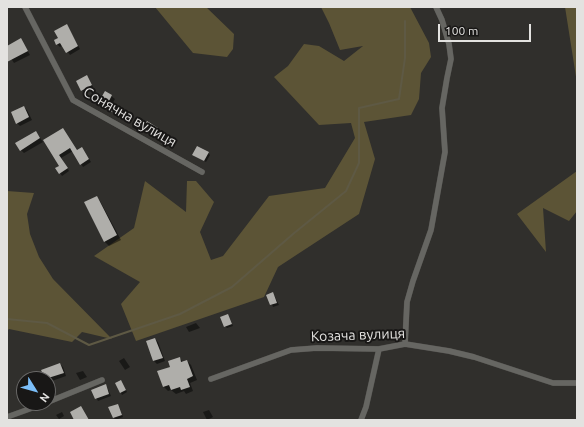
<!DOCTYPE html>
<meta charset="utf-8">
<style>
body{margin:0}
#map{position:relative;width:584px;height:427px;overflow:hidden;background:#302f2c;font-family:Ubuntu,sans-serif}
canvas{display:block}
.frame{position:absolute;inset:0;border:8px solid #e3e2e0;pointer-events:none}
.north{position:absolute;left:16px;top:371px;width:40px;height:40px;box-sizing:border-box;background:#181716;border:1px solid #696867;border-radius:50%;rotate:127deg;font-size:11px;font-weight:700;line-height:16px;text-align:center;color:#e3e2e0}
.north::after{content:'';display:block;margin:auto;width:14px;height:18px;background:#7bbef8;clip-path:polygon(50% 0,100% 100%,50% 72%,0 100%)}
.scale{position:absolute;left:438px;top:24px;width:93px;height:18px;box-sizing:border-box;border:2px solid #e3e2e0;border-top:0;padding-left:5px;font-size:12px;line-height:14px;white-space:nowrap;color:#e3e2e0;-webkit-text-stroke:3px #181716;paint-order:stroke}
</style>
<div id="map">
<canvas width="584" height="427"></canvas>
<div class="frame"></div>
<div class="north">N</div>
<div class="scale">100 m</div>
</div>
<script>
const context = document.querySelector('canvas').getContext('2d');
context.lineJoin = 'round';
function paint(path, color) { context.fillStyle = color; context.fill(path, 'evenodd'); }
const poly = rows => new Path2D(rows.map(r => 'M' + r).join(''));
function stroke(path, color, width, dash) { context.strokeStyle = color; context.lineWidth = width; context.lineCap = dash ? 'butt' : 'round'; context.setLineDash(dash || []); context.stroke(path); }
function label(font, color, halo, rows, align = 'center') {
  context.font = font + ' Ubuntu,sans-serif'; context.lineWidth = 4; context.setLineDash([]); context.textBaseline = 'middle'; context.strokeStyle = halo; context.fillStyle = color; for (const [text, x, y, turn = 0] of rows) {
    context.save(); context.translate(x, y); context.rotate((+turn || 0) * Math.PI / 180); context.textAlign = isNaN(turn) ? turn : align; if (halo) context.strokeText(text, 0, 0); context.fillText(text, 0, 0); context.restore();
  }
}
paint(poly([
 [155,7,206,7,234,34,233,49,227,57,193,53],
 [321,7,358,7,359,8,363,7,410,7,429,43,431,57,421,73,419,99,411,115,364,122,375,159,359,214,278,267,264,297,136,341,121,304,140,282,94,256,134,228,145,181,186,212,187,181,196,181,214,202,200,232,211,260,223,256,269,196,325,188,355,138,351,123,319,125,274,77,288,66,304,44,319,46,344,61,363,46,340,50,329,23],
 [565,7,577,7,577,83],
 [577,171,577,211,569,221,543,208,546,252,517,214],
 [7,191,34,193,27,214,30,234,39,257,53,279,112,339,82,332,72,342,9,329,7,331]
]), '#5c5436');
paint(poly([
 [67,26,80,49,70,55,63,45,60,47,57,44],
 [21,40,30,55,14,63,7,52,7,47],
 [88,78,93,87,84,92,82,90],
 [106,92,115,99,112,104,119,109,116,114,99,103],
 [24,107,27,110,32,120,20,126,17,123],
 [136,120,145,127,148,122,160,130,156,137,143,128,140,132,132,127],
 [63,129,77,151,84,151,91,162,83,167,73,151,61,158,69,171,62,176,60,173,60,166,44,140],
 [36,132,43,142,24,153,21,150],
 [208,153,210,155,206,162,194,155],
 [96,197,100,201,121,240,109,246,105,242,85,203],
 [273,293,279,305,273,307,268,295],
 [228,315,233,326,227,328,225,326],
 [196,323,200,328,189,332,186,327],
 [155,339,158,342,165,361,157,364,154,361,147,342],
 [124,358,130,367,125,370,119,361],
 [179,358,183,362,187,361,191,365,197,380,190,383,193,391,186,394,184,391,176,394,171,390,168,391,164,387,158,372,171,367],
 [60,364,63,367,66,376,49,382,48,379,46,379,43,371],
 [83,371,87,377,80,380,76,373],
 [121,381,127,392,122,395,121,393],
 [24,385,24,395,21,386],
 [106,385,111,396,98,401,92,390],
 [118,405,123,417,115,420,110,408],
 [209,410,213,417,207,420,203,412],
 [62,412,64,416,59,419,56,415]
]), '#0007');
stroke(poly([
 [7,319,47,323,89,345,180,314,232,287,293,234,346,191,359,163,359,108,399,99,405,58,405,21]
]), '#5e5944', 2);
paint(poly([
 [67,24,78,46,66,53,60,43,56,45,54,40,58,38,54,31],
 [21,38,28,51,7,62,7,46],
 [87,75,92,85,81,91,76,81],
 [105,91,112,95,109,101,116,105,112,112,98,103],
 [24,106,29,117,16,124,11,112],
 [147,121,158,128,154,135,142,129],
 [63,128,77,150,82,147,89,159,80,165,70,148,59,155,68,168,59,174,55,168,59,166,43,140],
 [36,131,40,138,20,151,15,143],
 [197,146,209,152,204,161,192,155],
 [97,196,117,235,104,242,84,202],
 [273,292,277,303,270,305,266,295],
 [228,314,232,324,224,327,220,317],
 [155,338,163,358,153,361,146,341],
 [180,357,181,362,187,360,193,376,187,379,190,387,181,390,180,387,171,390,169,385,163,387,157,371,170,367,168,361],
 [60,363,64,373,45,379,41,370],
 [121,380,126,390,120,393,115,383],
 [106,384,109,394,95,399,91,390],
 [118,404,122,415,113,418,108,407],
 [81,406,89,420,74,420,70,412]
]), '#afaeaa');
const minor = poly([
 [25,7,73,100,202,172],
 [405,344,407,302,413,281,431,230,445,152,442,108,447,78,451,59,449,44,442,20,436,7],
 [211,379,291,350,317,348,379,349,405,344,449,351,474,357,553,383,577,383],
 [48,402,102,380],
 [7,417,46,403],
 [361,420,366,407,379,349]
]);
stroke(minor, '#4d4c49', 6);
stroke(minor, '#666662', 5.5);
label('14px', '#e3e2e0', '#181716', [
 ["Сонячна вулиця",130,117,30],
 ["Козача вулиця",358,335,-2]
]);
</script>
